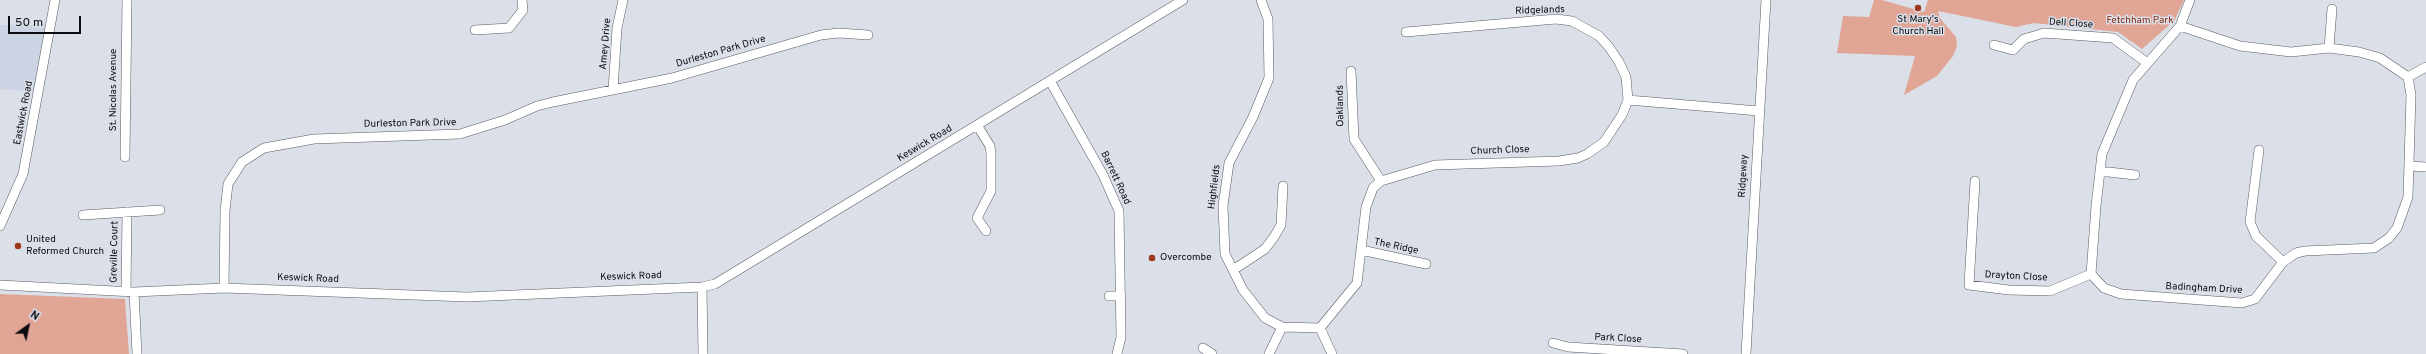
<!DOCTYPE html>
<style>
body{margin:0}
#map{position:relative;width:2426px;height:354px;overflow:hidden;background:#dadfe8;font-family:Overpass,sans-serif}
canvas{display:block}
.north{position:absolute;left:8px;top:306px;width:40px;height:40px;-webkit-text-stroke:3px #dadfe8;paint-order:stroke;rotate:33deg;font-size:11px;font-weight:700;line-height:16px;text-align:center;color:#0a0b0e}
.north::after{content:'';display:block;margin:auto;width:14px;height:18px;background:#0a0b0e;clip-path:polygon(50% 0,100% 100%,50% 72%,0 100%)}
.scale{position:absolute;left:8px;top:16px;width:73px;height:18px;box-sizing:border-box;border:2px solid #0a0b0e;border-top:0;padding-left:5px;font-size:12px;line-height:14px;white-space:nowrap;color:#0a0b0e;-webkit-text-stroke:3px #dadfe8;paint-order:stroke}
</style>
<div id="map">
<canvas width="2426" height="354"></canvas>
<div class="north">N</div>
<div class="scale">50 m</div>
</div>
<script>
const context = document.querySelector('canvas').getContext('2d');
context.lineJoin = 'round';
function paint(path, color) { context.fillStyle = color; context.fill(path, 'evenodd'); }
const poly = rows => new Path2D(rows.map(r => 'M' + r).join(''));
function stroke(path, color, width, dash) { context.strokeStyle = color; context.lineWidth = width; context.lineCap = dash ? 'butt' : 'round'; context.setLineDash(dash || []); context.stroke(path); }
function label(font, color, halo, rows, align = 'center') {
  context.font = font + ' Overpass,sans-serif'; context.lineWidth = 3; context.setLineDash([]); context.textBaseline = 'middle'; context.strokeStyle = halo; context.fillStyle = color; for (const [text, x, y, turn = 0] of rows) {
    context.save(); context.translate(x, y); context.rotate((+turn || 0) * Math.PI / 180); context.textAlign = isNaN(turn) ? turn : align; if (halo) context.strokeText(text, 0, 0); context.fillText(text, 0, 0); context.restore();
  }
}
paint(poly([
 [0,25,48,25,39,92,0,89]
]), '#ccd3e3');
paint(poly([
 [1874,0,1882,0,1924,12,1928,0,2184,0,2174,21,2142,49,2118,32,2034,23,2016,27,1938,11,1940,18,1956,37,1957,46,1953,56,1937,76,1904,95,1915,56,1837,53,1843,16,1869,17],
 [0,294,125,299,129,354,0,354]
]), '#e1a595');
const street = poly([
 [1261,0,1268,19,1269,78,1253,117,1229,163,1223,206,1225,254,1243,290,1265,318,1282,327,1320,328],
 [2180,26,2240,46,2291,52,2329,48,2359,52,2380,58,2408,77,2411,95,2408,197,2397,228,2389,238,2374,248,2305,251,2296,253,2283,262,2255,299,2242,303,2121,294,2104,288,2091,274,2096,206,2102,154,2133,80,2180,26,2190,0],
 [475,30,509,28,523,10,522,0],
 [1994,45,2013,50,2024,39,2044,33,2113,38,2146,62],
 [2329,48,2332,9],
 [1351,71,1354,139,1381,181],
 [2408,77,2426,67],
 [1050,81,1103,175,1119,211,1121,337,1117,354],
 [613,90,617,28,623,0],
 [1628,100,1759,111],
 [977,125,990,146,991,153,991,191,977,218,986,231],
 [2259,150,2250,222,2256,236,2283,262],
 [125,157,127,0],
 [2410,166,2426,167],
 [2100,171,2135,175],
 [1975,181,1969,285,2009,290,2050,291,2091,274],
 [83,215,160,210],
 [0,226,23,174,55,0],
 [1361,250,1426,264],
 [1233,270,1265,249,1274,237,1281,225,1283,186],
 [0,285,134,292,224,288,467,297,702,287,715,284,1183,0],
 [702,287,703,354],
 [224,288,225,211,228,184,242,162,264,148,314,139,460,134,505,120,537,106,553,102,672,78,821,35,838,33,868,35],
 [126,292,127,212],
 [134,292,137,354],
 [1109,296,1121,296],
 [1320,328,1357,283,1366,207,1373,188,1381,181,1435,165,1559,161,1578,158,1587,154,1604,142,1622,115,1628,100,1626,77,1619,62,1609,47,1599,36,1572,21,1556,19,1406,32],
 [1320,328,1332,354],
 [1553,343,1568,347,1683,354],
 [1203,348,1212,354],
 [1269,354,1282,327],
 [1746,354,1766,0]
]);
stroke(street, '#595c64', 10);
stroke(street, '#fff', 9);
for (const [x, y, r, color] of [
 [1918,8,4,"#9d351a"],
 [18,246,4,"#9d351a"],
 [1152,258,4,"#9d351a"]
]) { const dot = new Path2D(); dot.arc(x, y, r, 0, 2 * Math.PI); context.fillStyle = color; context.fill(dot); stroke(dot, '#dadfe8', 1.5); }
label('10px', '#0a0b0e', '#dadfe8', [
 ["Ridgelands",1540,11,-2],
 ["Dell Close",2071,24,4],
 ["Amey Drive",606,44,-85],
 ["Durleston Park Drive",721,52,-16],
 ["St. Nicolas Avenue",114,90,-90],
 ["Oaklands",1341,106,-91],
 ["Eastwick Road",24,113,-79],
 ["Durleston Park Drive",410,124,-1],
 ["Keswick Road",925,144,-31],
 ["Church Close",1500,151,-2],
 ["Ridgeway",1744,176,-87],
 ["Barrett Road",1115,178,65],
 ["Highfields",1215,187,-83],
 ["The Ridge",1396,247,12],
 ["Greville Court",115,252,-89],
 ["Keswick Road",631,277,-2],
 ["Drayton Close",2016,277,3],
 ["Keswick Road",308,279,2],
 ["Badingham Drive",2204,289,3],
 ["Park Close",1618,339,3]
]);
label('10px', '#0a0b0e', '#dadfe8', [
 ["St Mary's",1918,20,"center"],
 ["Church Hall",1918,32,"center"],
 ["United",26,240],
 ["Reformed Church",26,252],
 ["Overcombe",1160,258]
], 'left');
label('10px', '#852c15', '#dadfe8', [
 ["Fetchham Park",2140,21]
]);
</script>
